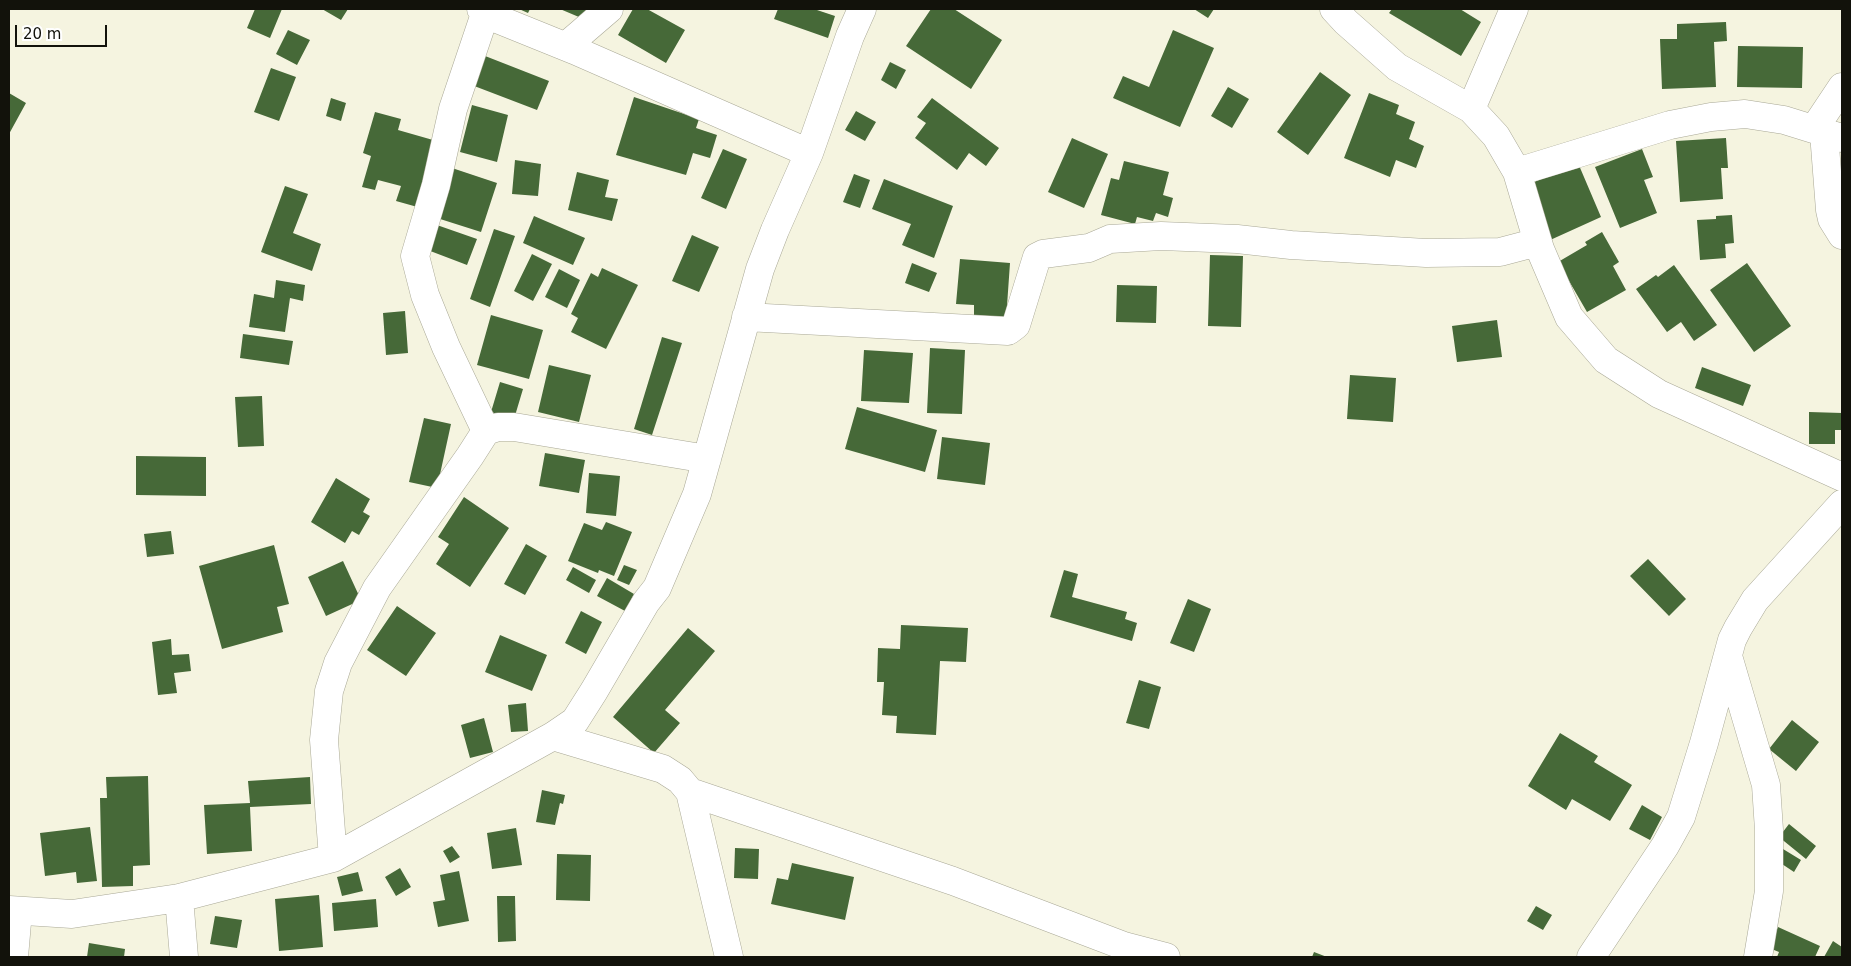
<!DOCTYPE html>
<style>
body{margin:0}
#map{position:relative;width:1851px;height:966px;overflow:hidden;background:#f5f4e0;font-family:"DejaVu Sans",sans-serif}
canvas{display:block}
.frame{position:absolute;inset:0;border:10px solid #12120b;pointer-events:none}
.scale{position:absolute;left:15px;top:25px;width:92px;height:22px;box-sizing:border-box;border:2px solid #12120b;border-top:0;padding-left:6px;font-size:15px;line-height:18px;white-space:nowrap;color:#12120b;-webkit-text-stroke:4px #fff;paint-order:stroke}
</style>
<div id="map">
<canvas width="1851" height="966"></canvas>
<div class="frame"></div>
<div class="scale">20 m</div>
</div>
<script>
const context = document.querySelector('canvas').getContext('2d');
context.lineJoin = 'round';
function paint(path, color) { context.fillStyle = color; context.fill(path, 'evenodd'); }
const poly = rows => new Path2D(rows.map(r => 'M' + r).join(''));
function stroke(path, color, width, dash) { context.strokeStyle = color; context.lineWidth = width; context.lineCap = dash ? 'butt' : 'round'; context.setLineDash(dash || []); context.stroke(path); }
paint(poly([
 [255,9,282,9,270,38,247,28],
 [322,9,348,9,341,20],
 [519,9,530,9,528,13],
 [560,9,591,9,586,20],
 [633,9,647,9,685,30,666,63,618,35],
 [778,9,814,9,835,16,828,38,774,19],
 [931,9,954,9,1002,40,971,89,906,46],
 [1194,9,1214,9,1208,18],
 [1392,9,1460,9,1481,22,1461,56,1389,13],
 [1726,22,1727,41,1714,42,1716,87,1662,89,1660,39,1677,39,1677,24],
 [288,30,310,40,297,65,276,54],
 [1173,30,1214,48,1180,127,1113,98,1123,76,1149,87],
 [1738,46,1803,47,1802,88,1737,87],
 [480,54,549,81,537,110,469,84],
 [890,62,906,70,896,89,881,80],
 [271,68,296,77,279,121,254,112],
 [1320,72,1351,95,1308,155,1277,132],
 [1228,87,1249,99,1232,128,1211,116],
 [9,93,26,103,9,134],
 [1369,93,1399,105,1396,114,1415,122,1409,139,1424,146,1416,168,1396,160,1390,177,1344,158],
 [634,97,699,119,696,128,717,135,710,158,693,153,686,175,616,155],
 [331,98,346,103,341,121,326,116],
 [932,98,999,148,986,166,969,153,957,170,915,138,926,123,917,117],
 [472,105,508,115,497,162,460,152],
 [856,111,876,122,865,141,845,130],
 [375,112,401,119,398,130,440,142,421,208,396,201,401,186,378,180,375,190,362,187,371,156,363,153],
 [1072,138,1108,154,1084,208,1048,192],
 [1726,138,1728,168,1721,168,1723,199,1680,202,1676,141],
 [723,149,747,159,726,209,701,198],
 [1642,149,1653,177,1644,180,1657,213,1620,228,1595,167],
 [515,160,541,164,538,196,512,194],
 [1124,161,1169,172,1163,195,1173,198,1168,217,1156,213,1153,221,1137,217,1135,224,1101,215,1111,178,1119,180],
 [1578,163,1601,217,1548,241,1525,186],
 [452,168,497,183,481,232,437,218],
 [577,172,609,180,605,197,618,199,612,221,568,210],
 [854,174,870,180,860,208,843,202],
 [884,179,953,206,934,258,902,245,911,224,872,209],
 [285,186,308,194,293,233,321,244,312,271,261,252],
 [1732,215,1734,243,1725,244,1726,258,1700,260,1697,220,1716,219,1716,216],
 [534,216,585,238,573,265,523,243],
 [434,224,477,239,467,265,425,249],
 [494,229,515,236,490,307,470,299],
 [1602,232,1619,262,1613,266,1626,290,1587,312,1558,262,1587,245,1585,242],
 [692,235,719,247,699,292,672,281],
 [532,254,552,264,533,301,514,291],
 [1210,255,1243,256,1241,327,1208,326],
 [960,259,1010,263,1006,320,974,317,974,305,956,304],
 [912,263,937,273,929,292,905,283],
 [1747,263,1791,326,1754,352,1710,290],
 [1674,265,1717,325,1694,341,1681,322,1667,332,1636,289,1656,275,1658,277],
 [602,268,638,285,606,349,571,332,578,318,571,314,591,273,598,277],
 [559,269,580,280,567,308,545,297],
 [276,280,305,285,303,301,290,298,285,332,249,327,254,294,274,298],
 [1117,285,1157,286,1156,323,1116,322],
 [405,311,408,353,386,355,383,313],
 [491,315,543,330,529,379,477,365],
 [1497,320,1502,357,1457,362,1452,326],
 [243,334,293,341,289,365,240,358],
 [662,337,682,343,652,435,634,429],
 [930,348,965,350,962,414,927,413],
 [864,350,913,353,909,403,861,401],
 [549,365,591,375,579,422,538,412],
 [1702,367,1751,385,1743,406,1695,388],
 [1350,375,1396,378,1393,422,1347,419],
 [500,382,523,389,514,419,491,412],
 [262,396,264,446,238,447,235,397],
 [857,407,937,430,925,472,845,449],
 [1809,412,1842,413,1842,430,1835,430,1835,444,1809,444],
 [424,418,451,424,437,488,409,482],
 [942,437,990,443,985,485,937,479],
 [545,453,585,460,579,493,539,486],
 [136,456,206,457,206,496,136,495],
 [589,473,620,476,616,516,586,513],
 [336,478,370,499,363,512,370,516,359,535,352,531,345,543,311,522],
 [464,497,509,528,470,587,436,564,449,544,438,537],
 [606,522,632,532,614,576,599,570,598,573,568,561,584,523,602,530],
 [171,531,174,554,147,557,144,534],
 [526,544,547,556,525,595,504,584],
 [274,545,289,604,277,607,283,632,222,649,199,566],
 [1648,559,1686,599,1669,616,1630,576],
 [343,561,361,600,326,616,308,577],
 [624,565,637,570,629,585,617,580],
 [573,567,596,580,589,593,566,580],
 [1064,570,1078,574,1072,597,1127,612,1125,619,1137,623,1132,641,1050,617],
 [607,578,634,594,625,611,597,596],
 [1188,599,1211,609,1194,652,1170,643],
 [397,606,436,633,406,676,367,650],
 [581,611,602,622,586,654,565,643],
 [901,625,968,628,966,662,940,661,936,735,896,733,897,716,882,715,884,682,877,682,878,648,900,649],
 [688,628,715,651,665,710,680,723,654,753,613,717],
 [500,635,547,655,532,691,485,672],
 [171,639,172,655,189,654,191,671,174,673,177,693,158,695,152,642],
 [1139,680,1161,687,1149,729,1126,723],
 [526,703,528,731,511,732,508,705],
 [484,718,493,752,470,758,461,725],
 [1792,720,1819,742,1796,771,1769,749],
 [1560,733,1598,756,1594,762,1632,785,1610,821,1572,799,1566,810,1528,786],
 [148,776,150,865,133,866,133,886,102,887,100,798,107,798,106,777],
 [310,777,311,804,250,807,252,851,207,854,204,805,250,803,248,781],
 [542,790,565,795,563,804,560,803,555,825,536,822],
 [1642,805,1662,817,1650,840,1629,829],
 [1789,824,1816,846,1806,859,1779,837],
 [90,827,97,881,77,883,76,872,45,876,40,833],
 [516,828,522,865,492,869,487,833],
 [452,846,460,857,450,863,443,851],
 [735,848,759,849,758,879,734,878],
 [1783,849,1801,860,1794,872,1776,860],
 [557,854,591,855,590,901,556,900],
 [792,863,854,877,845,920,771,904,777,878,788,880],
 [400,868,411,887,396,896,385,877],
 [459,871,469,921,438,927,433,902,445,900,440,875],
 [358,872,363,891,342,896,337,877],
 [319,895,323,947,279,951,275,899],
 [497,896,515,896,516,941,498,942],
 [376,899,378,927,334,931,332,903],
 [1536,906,1552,915,1543,930,1527,921],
 [215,916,242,920,237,948,210,944],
 [1778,927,1820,946,1815,957,1777,957,1779,952,1769,948],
 [1833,941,1842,947,1842,957,1824,957],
 [89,943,125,949,124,957,87,957],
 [1314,952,1327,957,1312,957]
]), '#466938');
const minor = poly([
 [481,9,485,14,574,50,809,153],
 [1334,9,1346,22,1397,67,1471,109,1496,136,1517,172,1540,249,1569,317,1606,360,1659,394,1842,477],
 [485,14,453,109,436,185,415,256,425,295,446,347,486,431],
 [566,46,609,9],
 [1471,109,1514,9],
 [1814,129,1842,87],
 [1824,133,1830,210,1832,219,1842,235],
 [1517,172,1670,125,1711,117,1745,114,1784,120,1842,138],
 [746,317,1008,331,1016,325,1037,257,1043,254,1089,248,1110,239,1161,236,1237,239,1291,245,1426,253,1500,252,1538,242],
 [1728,656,1766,785,1769,830,1769,891,1758,957],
 [553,736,663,769,680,780,690,792,729,957],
 [690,792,953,881,1124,946,1166,957],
 [333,858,324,740,329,691,338,663,377,588,470,456,486,431,498,427,514,427,707,459],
 [179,898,184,957],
 [9,910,72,914,179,898,333,858,553,736,575,721,594,691,646,602,657,588,697,494,760,269,775,230,809,153,850,36,862,9],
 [14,957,18,911],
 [1591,957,1665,846,1681,817,1704,743,1732,640,1738,628,1755,600,1842,504]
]);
stroke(minor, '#a9a896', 29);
stroke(minor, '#fff', 28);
</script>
